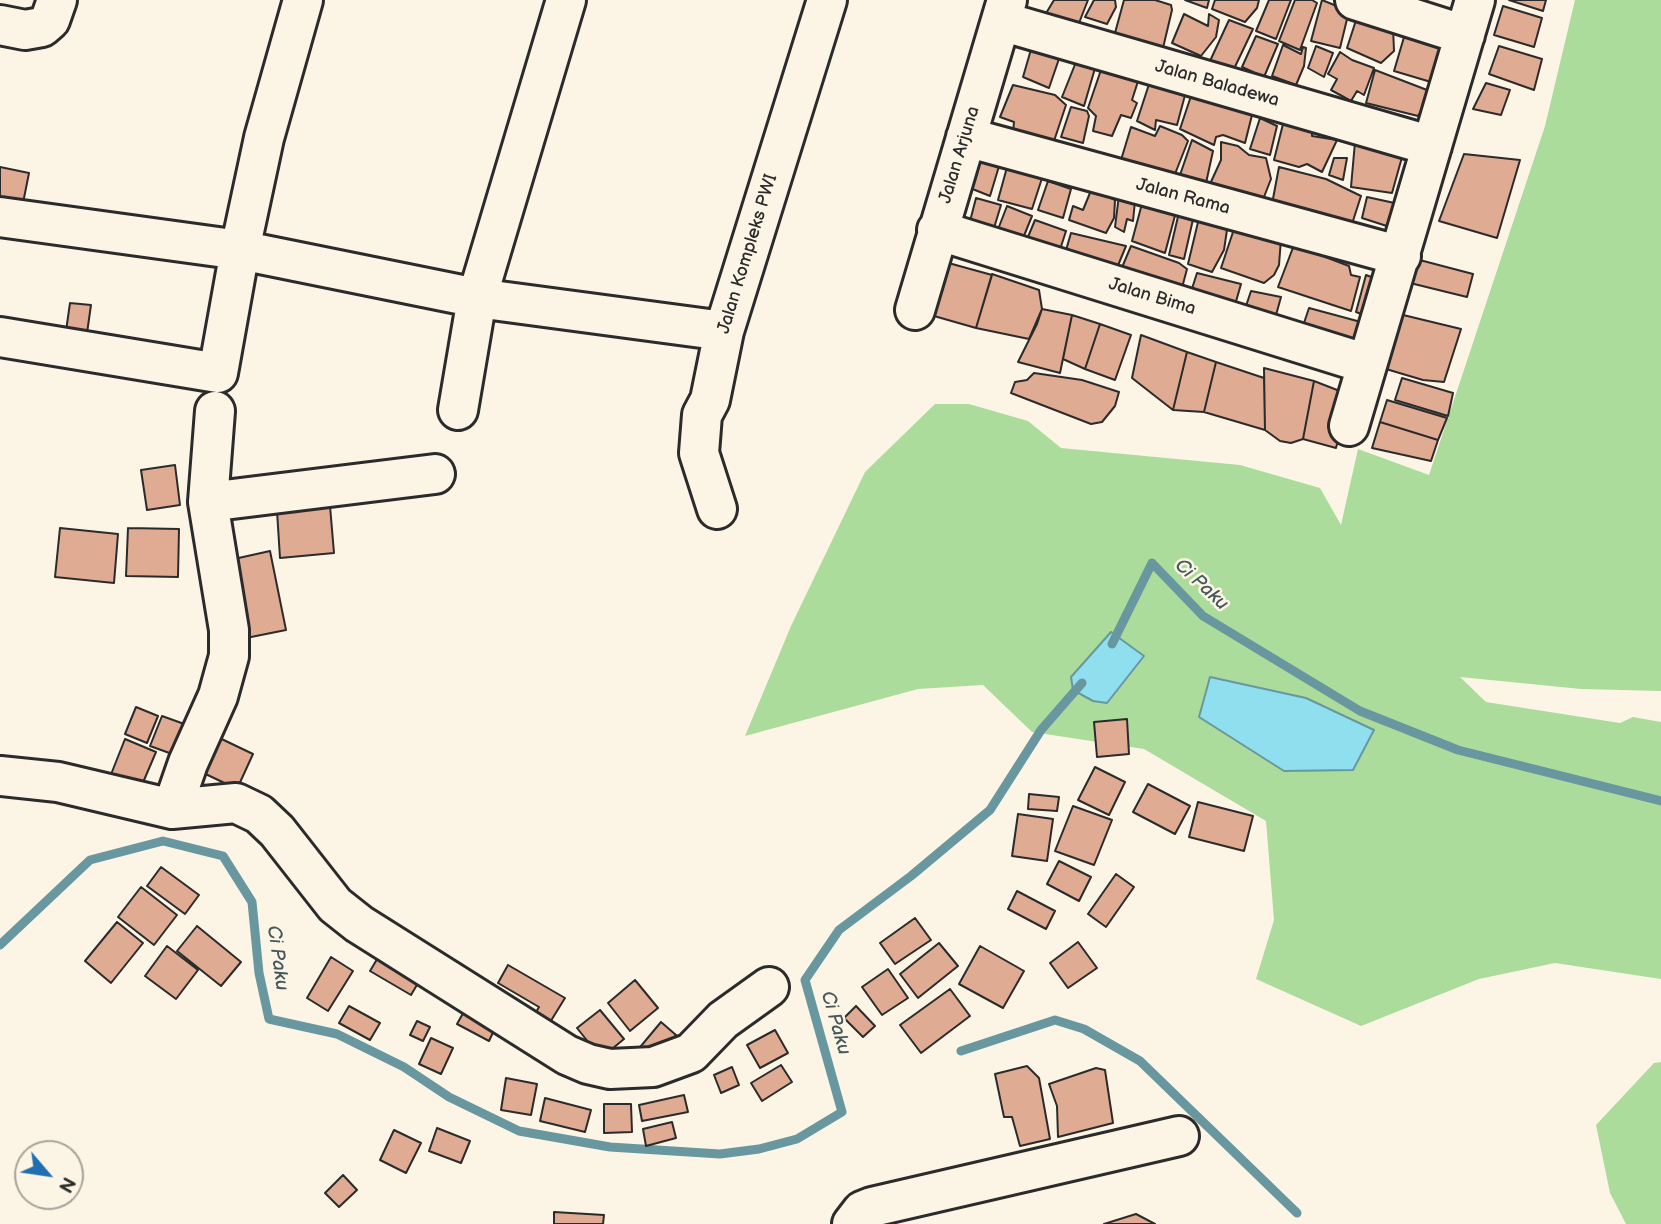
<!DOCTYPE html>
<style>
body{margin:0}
#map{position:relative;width:1661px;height:1224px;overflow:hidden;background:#fcf5e5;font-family:"Balsamiq Sans",sans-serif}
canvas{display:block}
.north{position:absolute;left:14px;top:1140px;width:70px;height:70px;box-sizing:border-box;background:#fcf5e5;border:2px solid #a8a49b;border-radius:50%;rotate:119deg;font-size:19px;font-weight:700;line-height:28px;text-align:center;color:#2b2b2b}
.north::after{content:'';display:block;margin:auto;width:24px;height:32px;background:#1f6fb2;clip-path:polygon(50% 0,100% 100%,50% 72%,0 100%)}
</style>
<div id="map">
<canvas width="1661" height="1224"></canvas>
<div class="north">N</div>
</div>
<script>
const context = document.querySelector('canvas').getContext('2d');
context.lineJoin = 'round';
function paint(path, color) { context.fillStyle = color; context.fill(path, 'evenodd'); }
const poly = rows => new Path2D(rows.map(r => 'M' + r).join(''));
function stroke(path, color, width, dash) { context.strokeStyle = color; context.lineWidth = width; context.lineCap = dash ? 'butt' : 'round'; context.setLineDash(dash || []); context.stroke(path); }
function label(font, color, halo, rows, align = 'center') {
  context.font = font + ' "Balsamiq Sans",sans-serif'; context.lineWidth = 5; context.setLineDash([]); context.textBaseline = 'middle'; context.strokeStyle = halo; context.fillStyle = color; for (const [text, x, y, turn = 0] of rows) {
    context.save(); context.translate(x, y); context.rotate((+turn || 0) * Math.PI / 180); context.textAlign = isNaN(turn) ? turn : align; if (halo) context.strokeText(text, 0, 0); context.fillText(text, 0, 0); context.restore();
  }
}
paint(poly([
 [1575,0,1661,0,1661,691,1581,689,1460,677,1486,702,1620,723,1633,717,1661,722,1661,979,1555,963,1479,979,1361,1026,1256,979,1274,920,1266,821,1144,749,1032,732,983,685,918,689,745,736,791,626,865,472,935,404,969,404,1028,421,1061,448,1240,465,1320,488,1341,525,1358,449,1429,475,1545,126],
 [1661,1062,1661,1224,1626,1224,1610,1193,1596,1125,1654,1063]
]), '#acdc9c');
const water = poly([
 [1111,632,1144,656,1107,703,1093,701,1073,690,1071,677,1111,632],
 [1210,677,1306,698,1374,730,1353,770,1284,771,1199,717,1210,677]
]);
paint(water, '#90dfee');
stroke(water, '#6897a0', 2);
stroke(poly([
 [1112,644,1152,563,1203,616,1360,711,1458,750,1661,801],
 [0,945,90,860,163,841,223,856,252,902,259,973,269,1019,337,1034,404,1067,449,1097,519,1131,610,1147,720,1154,759,1149,797,1139,842,1112,805,980,839,930,911,876,990,810,1041,730,1082,683],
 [961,1051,1055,1020,1084,1029,1140,1061,1297,1213]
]), '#6897a0', 9);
const building = poly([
 [1054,0,1088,0,1079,23,1045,15,1054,0],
 [1094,0,1115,0,1116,7,1107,24,1085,17,1094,0],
 [1124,0,1155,0,1171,5,1172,10,1163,48,1115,33,1124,0],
 [1185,0,1209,0,1207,8,1185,0],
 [1215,0,1259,0,1257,8,1245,22,1212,9,1215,0],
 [1269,0,1291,0,1276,39,1256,31,1269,0],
 [1295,0,1312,0,1317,3,1300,50,1279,41,1295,0],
 [1322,0,1349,11,1340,48,1311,41,1322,0],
 [1509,0,1546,0,1543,11,1509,0],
 [1503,6,1542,18,1534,47,1494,35,1503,6],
 [1184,14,1208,26,1209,14,1219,20,1216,37,1201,56,1172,43,1184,14],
 [1358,14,1393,27,1394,51,1381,63,1347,48,1358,14],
 [1229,20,1253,29,1232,73,1210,61,1229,20],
 [1407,27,1442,39,1431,82,1394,71,1407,27],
 [1256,36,1278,44,1264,77,1242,67,1256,36],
 [1034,39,1062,50,1049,88,1023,77,1034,39],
 [1283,45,1301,54,1303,47,1306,48,1304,66,1296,85,1272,76,1283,45],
 [1316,46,1333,53,1324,77,1308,68,1316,46],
 [1499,46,1542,59,1534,90,1489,74,1499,46],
 [1080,52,1098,58,1084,106,1062,97,1080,52],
 [1340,52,1352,60,1374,68,1364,95,1357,91,1351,101,1331,90,1337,79,1328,74,1340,52],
 [1104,61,1140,75,1132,100,1137,103,1131,118,1121,115,1112,136,1093,131,1096,116,1088,108,1104,61],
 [1375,70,1427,90,1426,104,1418,116,1366,103,1375,70],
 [1152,75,1188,84,1177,125,1156,120,1155,130,1137,121,1152,75],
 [1486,83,1510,90,1501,115,1473,109,1486,83],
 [1013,85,1055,95,1066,105,1053,144,1013,132,1014,122,1000,117,1013,85],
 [1194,87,1254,107,1245,143,1223,135,1216,137,1214,145,1180,129,1194,87],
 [1071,107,1087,111,1089,116,1083,143,1061,137,1071,107],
 [1285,116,1312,123,1312,136,1337,140,1322,172,1307,164,1299,167,1274,160,1285,116],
 [1260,118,1277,126,1270,155,1250,149,1260,118],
 [1160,126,1182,135,1188,141,1173,179,1121,160,1131,127,1155,136,1160,126],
 [1192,140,1213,151,1206,183,1180,175,1192,140],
 [1221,142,1238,146,1249,155,1266,158,1271,179,1262,202,1210,184,1221,160,1221,142],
 [1355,142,1404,150,1392,193,1351,187,1355,142],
 [983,147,1003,153,990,196,970,188,983,147],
 [1464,154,1520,160,1497,238,1439,221,1464,154],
 [1334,158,1347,158,1343,180,1329,175,1334,158],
 [1009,160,1045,169,1032,209,998,200,1009,160],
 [0,167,29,173,21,213,0,209,0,167],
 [1279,167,1326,179,1361,196,1351,227,1272,204,1279,167],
 [1048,181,1071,189,1063,218,1038,210,1048,181],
 [1092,188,1115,200,1114,218,1106,233,1069,220,1073,206,1083,210,1092,188],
 [1119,195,1135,201,1133,221,1127,219,1124,232,1115,227,1119,195],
 [1367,197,1399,204,1393,228,1362,218,1367,197],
 [976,198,1001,205,990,241,967,233,976,198],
 [1143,200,1177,208,1165,253,1132,241,1143,200],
 [1007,206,1032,216,1017,253,992,245,1007,206],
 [1180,208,1194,215,1184,259,1169,255,1180,208],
 [1199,218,1228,223,1224,250,1212,272,1188,264,1199,218],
 [1035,220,1066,231,1056,262,1023,249,1035,220],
 [1235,226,1281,239,1279,265,1274,275,1264,283,1221,268,1235,226],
 [1071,233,1126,246,1112,280,1062,264,1071,233],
 [1294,245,1349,266,1351,275,1360,277,1351,311,1278,287,1294,245],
 [1131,246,1179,263,1187,269,1179,299,1115,284,1131,246],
 [1412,258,1473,274,1467,297,1406,282,1412,258],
 [934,259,992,275,976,328,920,312,934,259],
 [1197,273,1241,284,1233,312,1189,298,1197,273],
 [992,274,1039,290,1042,309,1029,339,976,328,992,274],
 [1366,275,1382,281,1370,317,1356,312,1366,275],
 [1251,291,1281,297,1271,333,1240,324,1251,291],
 [70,303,91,305,85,347,64,345,70,303],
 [1309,308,1372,325,1363,358,1303,326,1309,308],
 [1042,309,1072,315,1060,373,1018,362,1037,324,1042,309],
 [1399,314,1461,329,1444,382,1423,380,1386,369,1399,314],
 [1072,315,1100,324,1085,369,1063,359,1072,315],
 [1100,324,1131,335,1115,380,1085,369,1100,324],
 [1141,335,1187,352,1173,410,1132,378,1141,335],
 [1187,352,1216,362,1204,412,1173,410,1187,352],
 [1216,362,1264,378,1265,430,1204,412,1216,362],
 [1264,368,1314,381,1303,439,1291,443,1280,441,1265,430,1264,368],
 [1034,373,1082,380,1119,392,1115,406,1102,422,1091,424,1011,393,1015,382,1027,380,1034,373],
 [1402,378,1453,393,1448,416,1395,400,1402,378],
 [1314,381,1350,395,1336,448,1303,439,1314,381],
 [1387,400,1447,418,1438,440,1380,422,1387,400],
 [1380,422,1438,440,1431,461,1372,448,1380,422],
 [175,465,180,505,147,510,141,470,175,465],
 [330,506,334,553,280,558,277,511,330,506],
 [60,528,118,534,114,583,55,577,60,528],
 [128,528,179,529,178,577,126,576,128,528],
 [270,551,286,630,241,639,225,561,270,551],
 [136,707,158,716,147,743,125,734,136,707],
 [162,716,187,725,175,755,150,746,162,716],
 [1127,719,1129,754,1097,757,1094,722,1127,719],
 [209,733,253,754,237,789,193,768,209,733],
 [125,739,156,752,136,799,106,787,125,739],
 [1095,767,1125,782,1109,815,1078,800,1095,767],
 [1148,784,1190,806,1175,834,1133,812,1148,784],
 [1029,794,1059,797,1057,811,1028,809,1029,794],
 [1198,802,1253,816,1244,851,1189,837,1198,802],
 [1073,806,1112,820,1094,865,1055,851,1073,806],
 [1018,814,1053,819,1047,861,1012,856,1018,814],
 [1059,861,1091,877,1079,901,1047,884,1059,861],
 [161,867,199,895,185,914,147,886,161,867],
 [1116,874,1134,887,1106,927,1088,914,1116,874],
 [141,887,177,915,154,945,118,917,141,887],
 [1017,891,1055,911,1046,929,1008,909,1017,891],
 [915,918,931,940,895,964,880,943,915,918],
 [117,922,143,943,111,983,85,961,117,922],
 [197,926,241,962,221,986,177,951,197,926],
 [1078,942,1097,968,1068,988,1050,963,1078,942],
 [939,943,958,966,918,998,900,974,939,943],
 [386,944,427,968,411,995,370,971,386,944],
 [167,946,198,970,176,999,145,976,167,946],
 [980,946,1024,971,1003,1008,959,984,980,946],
 [331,957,353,971,328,1011,307,998,331,957],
 [508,965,565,998,544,1032,529,1024,539,1007,498,983,508,965],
 [888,969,908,998,882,1015,862,987,888,969],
 [635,980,658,1008,630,1031,608,1003,635,980],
 [950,989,970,1016,921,1053,900,1025,950,989],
 [349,1006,380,1023,370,1040,339,1023,349,1006],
 [856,1006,875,1026,863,1037,844,1018,856,1006],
 [466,1008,497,1024,489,1041,457,1024,466,1008],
 [600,1010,624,1039,601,1058,577,1028,600,1010],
 [417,1021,430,1027,423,1041,410,1035,417,1021],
 [661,1022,676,1035,651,1065,636,1052,661,1022],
 [775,1030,788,1053,760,1068,747,1045,775,1030],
 [431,1038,453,1048,441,1074,419,1064,431,1038],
 [781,1065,792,1082,762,1101,751,1083,781,1065],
 [1027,1066,1039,1078,1050,1139,1020,1146,1012,1117,1004,1117,995,1074,1027,1066],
 [732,1067,739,1085,721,1093,714,1075,732,1067],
 [1096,1068,1105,1070,1113,1123,1058,1137,1057,1106,1049,1084,1096,1068],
 [506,1078,537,1084,531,1115,501,1110,506,1078],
 [684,1095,688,1112,642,1121,639,1105,684,1095],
 [545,1098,591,1110,585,1132,540,1121,545,1098],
 [604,1104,631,1104,632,1132,604,1133,604,1104],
 [672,1122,676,1138,646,1146,643,1129,672,1122],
 [437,1128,470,1141,461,1163,429,1151,437,1128],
 [394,1130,421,1143,406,1173,380,1160,394,1130],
 [343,1175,357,1190,339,1207,325,1193,343,1175],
 [554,1212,604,1215,603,1224,554,1224,554,1212],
 [1136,1214,1155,1224,1104,1224,1136,1214]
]);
paint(building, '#e0ab93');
stroke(building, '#2b2b2b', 2);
const minor = poly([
 [1355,0,1465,35],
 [1001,21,1432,146],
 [0,25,25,30,42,27,50,20,57,0],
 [966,137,1401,256],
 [0,217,240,250,477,298,724,331],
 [937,230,1367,364],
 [915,310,1007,0],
 [0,337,218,373,240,250,264,138,303,0],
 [458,410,477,298,566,0],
 [1349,426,1475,0],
 [208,502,435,474],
 [717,509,699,453,702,415,710,400,724,331,827,0],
 [0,776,58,782,172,809,236,803,259,814,277,831,335,905,359,924,567,1055,588,1064,610,1069,653,1067,691,1053,723,1020,769,987],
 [172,809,188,763,218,696,229,656,229,630,208,502,215,411],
 [852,1224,862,1211,872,1207,1179,1136]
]);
stroke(minor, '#2b2b2b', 44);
stroke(minor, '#fcf5e5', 38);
label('18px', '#2b2b2b', '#fcf5e5', [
 ["Jalan Baladewa",1217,84,16],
 ["Jalan Arjuna",960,155,-73],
 ["Jalan Rama",1183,197,15],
 ["Jalan Kompleks PWI",748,254,-73],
 ["Jalan Bima",1152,297,17]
]);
label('italic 19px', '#44585c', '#fcf5e5', [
 ["Ci Paku",1201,585,43],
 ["Ci Paku",277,958,82],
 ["Ci Paku",835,1023,74]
]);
</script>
